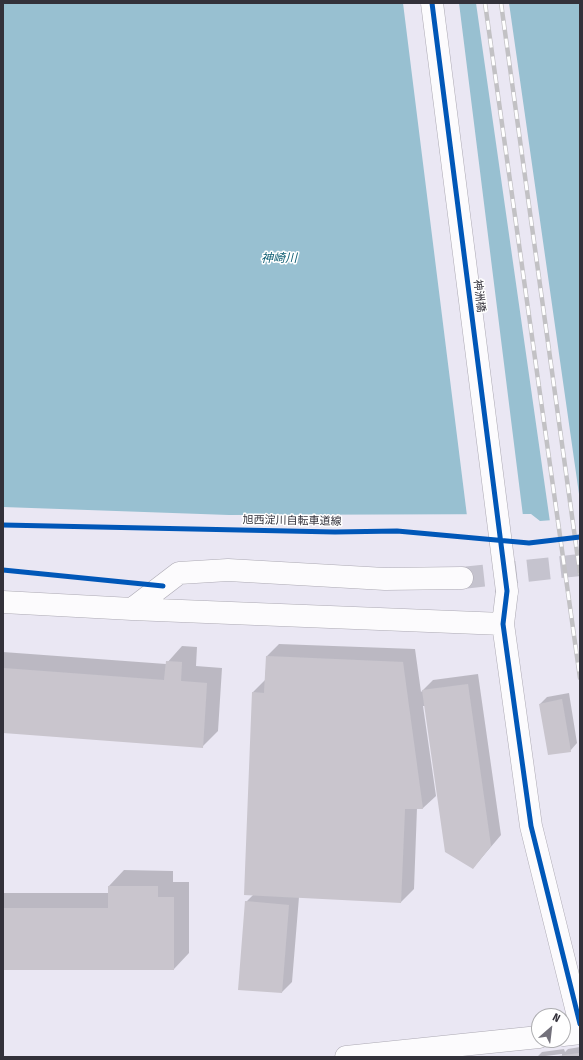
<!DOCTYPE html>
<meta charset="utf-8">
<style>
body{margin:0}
#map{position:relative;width:583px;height:1060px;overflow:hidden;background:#eae7f3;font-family:"Fira Sans Condensed",sans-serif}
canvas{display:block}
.frame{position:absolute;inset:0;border:4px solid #33313a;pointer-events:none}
.north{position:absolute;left:531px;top:1008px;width:40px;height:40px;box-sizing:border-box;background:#fff;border:1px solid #adadb0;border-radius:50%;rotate:28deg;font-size:11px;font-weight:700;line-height:16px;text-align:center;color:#33313a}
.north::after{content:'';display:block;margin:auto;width:14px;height:18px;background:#73717b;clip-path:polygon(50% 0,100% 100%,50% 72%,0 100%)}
</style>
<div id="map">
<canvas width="583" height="1060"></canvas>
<div class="frame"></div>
<div class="north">N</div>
</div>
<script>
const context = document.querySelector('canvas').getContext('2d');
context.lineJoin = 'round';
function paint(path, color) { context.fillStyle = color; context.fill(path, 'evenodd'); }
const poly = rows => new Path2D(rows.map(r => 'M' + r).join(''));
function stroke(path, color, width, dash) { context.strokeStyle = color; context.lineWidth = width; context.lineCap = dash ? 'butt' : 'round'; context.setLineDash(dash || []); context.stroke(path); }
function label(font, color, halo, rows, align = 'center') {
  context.font = font + ' "Fira Sans Condensed","Noto Sans JP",sans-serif'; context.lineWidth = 3; context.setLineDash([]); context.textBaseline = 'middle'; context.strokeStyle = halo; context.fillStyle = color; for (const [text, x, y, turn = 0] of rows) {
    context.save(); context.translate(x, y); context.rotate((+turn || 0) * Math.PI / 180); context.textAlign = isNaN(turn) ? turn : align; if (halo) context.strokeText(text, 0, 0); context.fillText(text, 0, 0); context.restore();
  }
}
paint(poly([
 [3,3,580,3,580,518,540,521,531,514,229,515,3,507]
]), '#98c0d1');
paint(poly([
 [403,3,459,3,523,516,467,516],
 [476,3,509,3,580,501,580,520,550,522]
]), '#eae7f3');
paint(poly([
 [279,644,415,649,421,692,433,680,478,674,501,835,473,868,425,706,423,706,436,796,423,808,417,808,414,889,401,902,299,897,292,982,282,992,246,902,253,895,253,692,265,680,267,656],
 [182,646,197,647,196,666,222,668,218,731,202,747,3,732,3,652,166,664],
 [569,693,577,743,570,751,540,704,547,697],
 [124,870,173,871,173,882,189,882,189,953,174,969,3,969,3,893,109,893,109,886],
 [580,1047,580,1057,554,1057,562,1056,562,1054,537,1057,542,1052,564,1049,565,1052,568,1049]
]), '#0003');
paint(poly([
 [266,656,403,662,423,809,405,809,401,903,244,895,252,692,264,693],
 [166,661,182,662,181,681,207,683,203,748,3,733,3,668,164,680],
 [468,684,491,846,473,869,445,852,422,690],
 [562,699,571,752,548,755,539,704],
 [108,886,158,886,158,897,174,897,174,970,3,970,3,908,108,908],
 [245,901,289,905,282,993,238,990],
 [579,1053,580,1057,558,1057,558,1056]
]), '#c9c5cd');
stroke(poly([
 [462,578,580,565]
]), '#c5c3ce', 22, [22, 11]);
const minor = poly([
 [507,591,503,624,531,826,580,1024],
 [3,602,132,609,503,624],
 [132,609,179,573,228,570,385,579,462,578],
 [563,1035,580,1033],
 [346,1057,539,1037]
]);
stroke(minor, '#aca9b3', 23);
stroke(minor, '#fcfbfd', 22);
const rail = poly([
 [485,3,580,678],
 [501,3,580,574]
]);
stroke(rail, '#c2c1c4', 4.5);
stroke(rail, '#fff', 3, [9]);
const minorBridge = poly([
 [432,3,507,591]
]);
stroke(minorBridge, '#aca9b3', 23, []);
stroke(minorBridge, '#fcfbfd', 22);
stroke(poly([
 [432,3,507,591,503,624,531,826,580,1024],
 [3,525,335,532,397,531,529,543,580,537],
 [3,570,163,586]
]), '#0057b8', 5);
label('11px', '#33313a', '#fff', [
 ["神洲橋",479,296,83],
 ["旭西淀川自転車道線",292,521,1]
]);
label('italic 12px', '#115f74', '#fff', [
 ["神崎川",279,259]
]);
</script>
